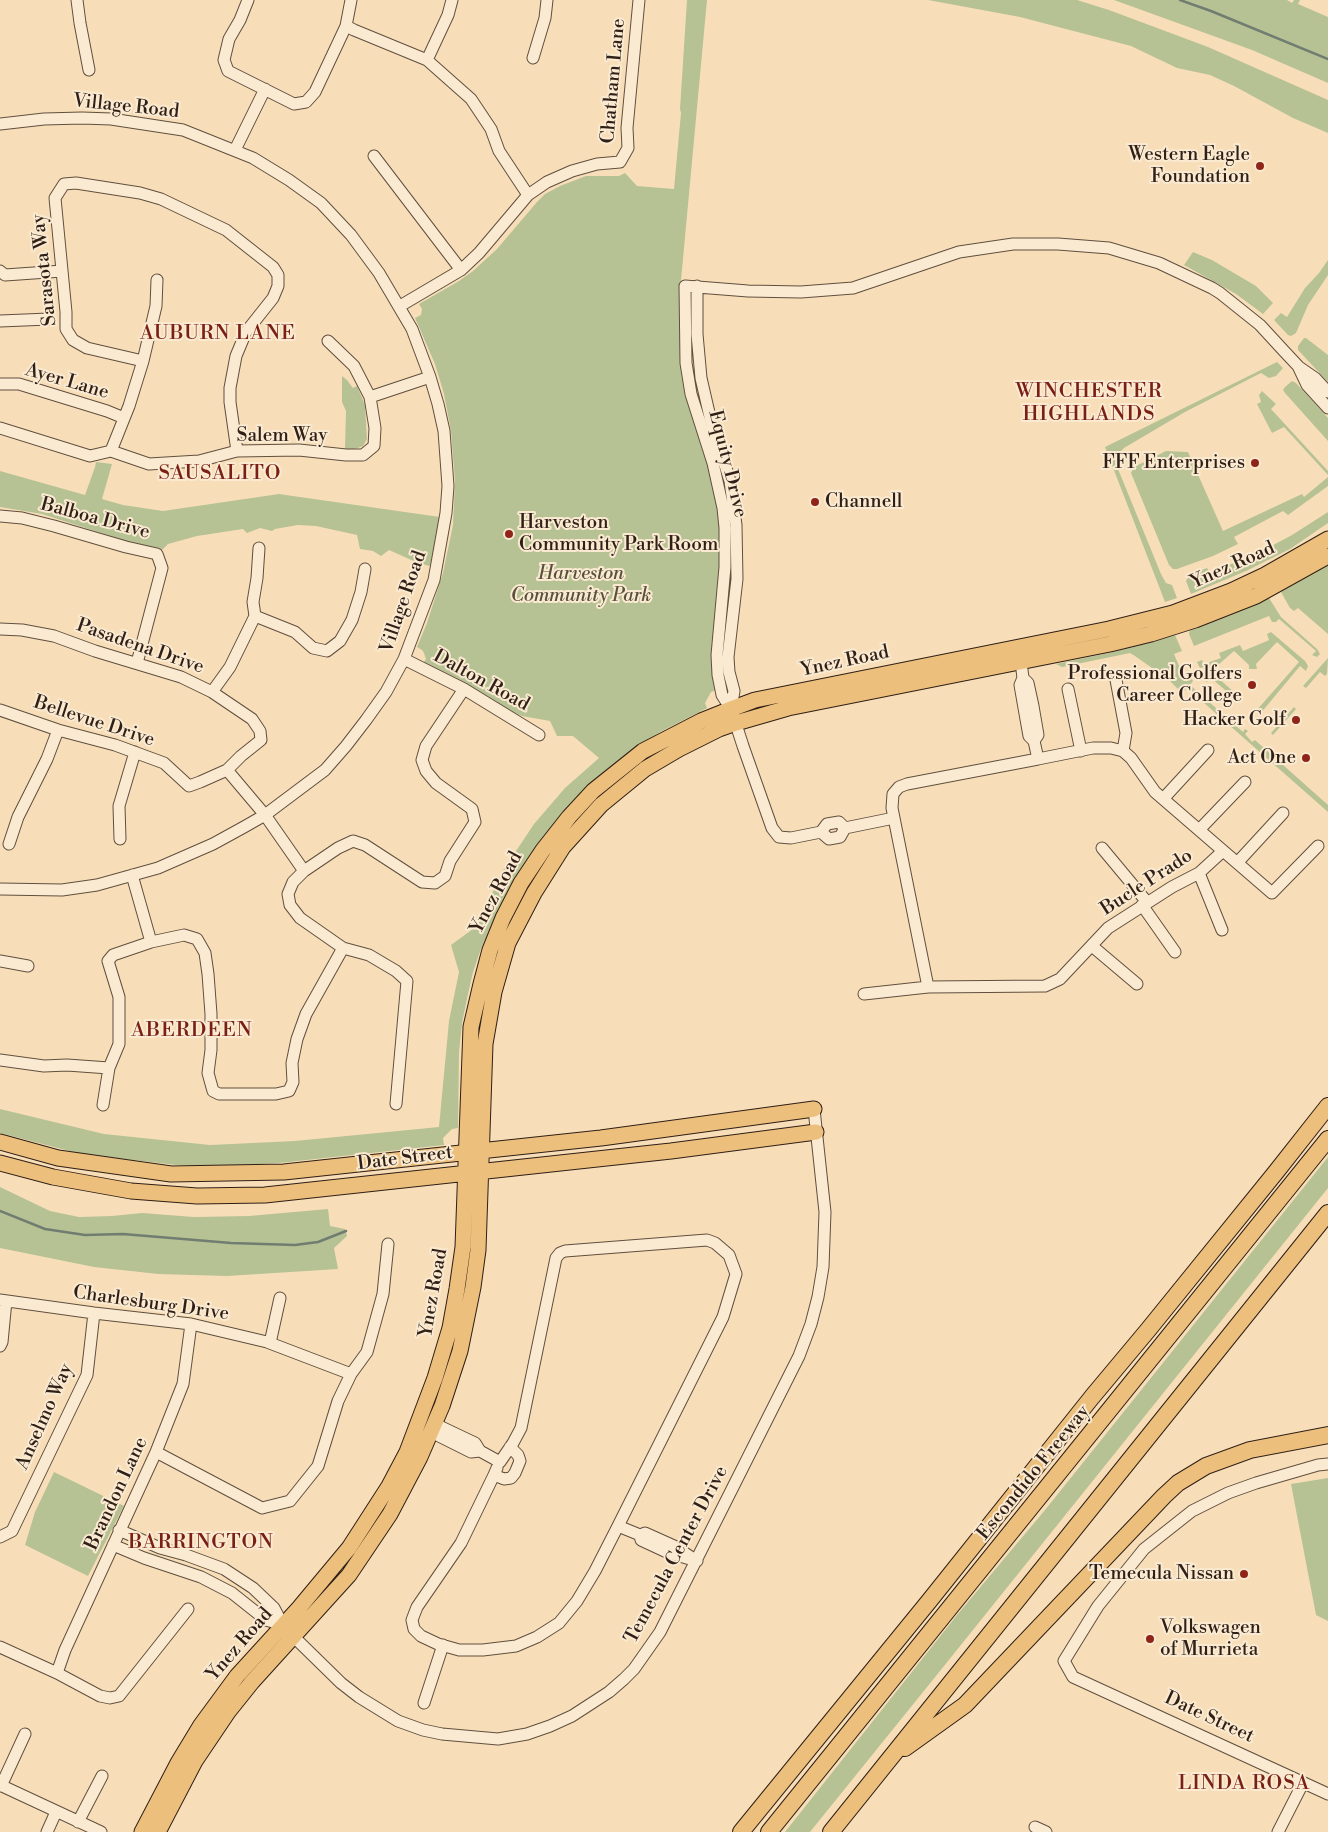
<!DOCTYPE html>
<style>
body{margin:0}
canvas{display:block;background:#f7deb8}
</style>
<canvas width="1328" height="1832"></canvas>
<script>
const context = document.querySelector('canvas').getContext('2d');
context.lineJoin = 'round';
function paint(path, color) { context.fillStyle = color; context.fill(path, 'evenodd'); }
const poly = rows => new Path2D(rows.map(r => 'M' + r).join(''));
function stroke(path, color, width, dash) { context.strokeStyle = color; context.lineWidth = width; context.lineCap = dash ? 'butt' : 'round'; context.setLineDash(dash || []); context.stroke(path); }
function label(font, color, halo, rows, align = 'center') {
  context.font = font + ' "Libre Bodoni",serif'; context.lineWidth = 4; context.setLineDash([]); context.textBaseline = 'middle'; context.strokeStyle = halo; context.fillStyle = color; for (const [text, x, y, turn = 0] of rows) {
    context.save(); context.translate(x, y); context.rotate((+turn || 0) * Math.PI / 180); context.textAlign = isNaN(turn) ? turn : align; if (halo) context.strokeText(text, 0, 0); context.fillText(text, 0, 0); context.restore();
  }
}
paint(poly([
 [687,0,707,0,680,291,681,351,710,467,721,523,721,573,712,650,712,667,716,690,711,692,705,703,707,708,660,732,630,752,599,776,573,801,535,850,506,896,482,946,473,972,468,994,462,1023,459,1052,458,1128,452,1129,443,1138,444,1145,279,1163,220,1166,176,1165,81,1154,0,1133,0,1109,104,1134,210,1145,295,1141,439,1127,449,1021,459,972,451,945,477,926,502,872,534,824,565,788,599,758,573,736,557,736,550,721,522,716,512,712,475,689,423,663,426,659,424,653,422,650,417,647,427,623,443,573,453,525,455,481,451,431,444,394,435,364,415,318,421,315,422,309,419,304,459,281,473,271,497,249,537,202,545,194,560,186,586,176,619,176,625,173,637,186,674,189,681,113,680,109],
 [928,0,1077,0,1109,10,1208,47,1328,100,1328,133,1293,118,1234,86,1210,75,1177,68,1131,46,1020,17],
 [1114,0,1287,0,1292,3,1294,0,1300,0,1298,4,1328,17,1328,83,1252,50],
 [1193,252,1212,260,1256,286,1273,303,1263,314,1236,294,1184,265],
 [1328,260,1328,275,1308,305,1296,333,1291,336,1288,335,1274,320,1281,313,1287,317,1305,288,1319,273],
 [1304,338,1306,338,1328,355,1328,382,1298,350,1298,346],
 [1277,362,1283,368,1276,376,1269,378,1261,373,1185,412,1124,448,1118,454,1116,461,1118,469,1161,574,1166,583,1172,585,1177,598,1165,602,1105,447],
 [342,376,347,380,353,388,357,386,365,405,367,439,363,446,355,449,345,449,346,411,342,402],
 [1292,381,1296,383,1328,418,1328,441,1285,393,1283,390,1285,387],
 [1262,391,1276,404,1271,409,1328,471,1328,475,1284,427,1272,433,1257,404,1261,402,1259,395],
 [1166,451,1188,452,1223,531,1302,494,1304,497,1328,477,1328,486,1288,515,1283,511,1234,537,1238,544,1213,556,1177,569,1173,569,1169,565,1131,473,1134,467],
 [96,462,112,464,102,499,123,505,163,511,279,494,440,517,430,566,418,563,389,550,381,556,373,551,360,549,357,535,316,526,298,525,275,529,272,531,260,528,247,533,243,529,197,536,168,544,160,552,42,514,0,507,0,471,85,495,95,467],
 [1328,512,1328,523,1290,549,1246,571,1191,594,1186,581,1189,575,1207,568,1210,573,1264,550,1292,535],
 [1328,563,1328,634,1298,608,1294,611,1290,608,1281,592,1284,588],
 [1269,598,1281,617,1317,649,1320,654,1317,657,1312,655,1316,651,1279,619,1276,622,1272,622,1269,616,1194,646,1189,634,1190,630],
 [1271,632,1305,661,1308,666,1306,671,1300,666,1260,714,1256,711,1299,662,1277,642,1256,664,1257,669,1249,669,1249,665,1234,651,1218,665,1216,664,1210,671,1242,699,1239,702,1211,678,1207,682,1204,680,1202,677,1207,675,1204,667,1200,668,1197,662,1202,660,1204,664,1221,658,1219,653,1240,645,1243,651,1267,641,1269,640,1267,634],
 [1175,635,1182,651,1174,654,1185,680,1191,678,1193,681,1190,685,1243,732,1245,729,1248,731,1245,734,1252,742,1255,740,1328,805,1328,812,1187,688,1182,693,1169,680,1135,656,1130,653,1062,667,1056,664,1113,652],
 [1328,658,1327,674,1325,676,1320,672,1306,688,1303,686],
 [1294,707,1296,709,1273,735,1271,733],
 [1328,1157,1328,1188,940,1671,810,1832,785,1832,957,1615,1045,1510],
 [0,1187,50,1211,79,1217,112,1216,142,1213,194,1217,249,1216,328,1209,330,1226,345,1229,347,1236,334,1248,338,1269,227,1276,158,1274,94,1267,0,1248],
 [54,1472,124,1506,88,1576,25,1545,35,1512],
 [1328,1478,1328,1621,1316,1615,1291,1484]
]), '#b7c294');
stroke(poly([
 [1180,0,1211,11,1328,59],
 [0,1211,45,1229,85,1235,123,1234,231,1243,295,1245,318,1242,346,1231]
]), '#717d71', 2.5);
const minor = poly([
 [77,0,80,23,89,70],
 [248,0,240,20,229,39,224,60,228,71,294,104,306,102,315,92,346,26,351,0],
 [346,26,354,30,427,60,471,99,491,129,499,151,528,195],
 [533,58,545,18,547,0],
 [427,60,448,15,452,0],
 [0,124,44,119,82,118,111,119,183,130,253,158,289,180,321,203,351,235,379,273,412,329,430,377,438,404,444,431,448,486,446,513,434,580,404,659,386,692,366,720,346,746,325,770,265,815,244,827,213,844,158,868,97,885,62,890,0,889],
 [235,150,265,89],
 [374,156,461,270],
 [0,271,5,275,62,271],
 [697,286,697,334,701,378,710,417,730,481,736,525,737,579,728,657,729,672,734,691,731,709],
 [400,306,461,270,479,253,528,195,547,182,572,171,597,164,620,162,628,148,627,128,639,0],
 [0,321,49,319],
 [143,361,87,348,73,340,66,329,66,312,55,198,64,184,76,183,140,193,161,199,226,230,273,267,278,275,278,286,273,298,246,332,236,356,230,388,230,402,237,451],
 [1299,367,1315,378,1328,392],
 [0,384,19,384,107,411,124,418],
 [370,397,430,377],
 [0,428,90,456,111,451],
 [111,451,149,464,199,461,237,451,299,450,346,455,363,455,374,446,375,428,370,397,354,366,328,341],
 [111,451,129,406,143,361,156,306,157,280],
 [0,516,22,518,54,526,126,547,157,554,162,568,137,663],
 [255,616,295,632,313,648,327,651,340,641,352,620,361,592,365,569],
 [0,629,22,630,54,636,95,651,181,677,212,692,252,719,260,731,261,740,241,756,227,770,200,782,189,786,164,763,115,745,58,730,0,710],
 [404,659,464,689,539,735],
 [1021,662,1023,678,1028,683,1033,706,1038,735,1034,741],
 [1023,678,1020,685,1024,708,1029,736,1034,741,1038,759,1093,748,1111,748,1123,751,1131,758,1155,792,1272,893,1318,846],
 [1116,680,1126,733,1123,751],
 [1068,689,1081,751],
 [212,692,230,667,255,616,253,602,257,578,259,548],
 [227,770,265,815,304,871],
 [1163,799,1208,750],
 [894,818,845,828,839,822,827,824,821,832,791,838,779,837,772,828,743,746,731,709,722,695,718,675,717,655,725,567,725,528,723,508,713,463,691,394,686,363,685,286,748,291,801,292,853,288,959,252,1013,244,1058,244,1109,248,1159,263,1212,288,1220,293,1260,325,1283,350,1298,366,1307,385,1328,408],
 [1199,830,1245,782],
 [821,832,829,839,840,837,845,828],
 [120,839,119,806,135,752],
 [9,844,18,817,47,759,58,730],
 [1102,848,1147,902],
 [1237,863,1283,813],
 [1199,873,1222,930],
 [132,875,151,942],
 [1142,905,1175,952],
 [1092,946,1137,984],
 [0,961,28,966],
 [928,987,892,808,893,794,899,787,907,784,1038,759],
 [864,994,928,987,1045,986,1060,979,1108,928,1172,887,1199,873,1223,851],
 [0,1060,44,1066,67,1065,109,1068],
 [396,1104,407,981,396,971,369,955,343,948,300,918,290,905,288,894,293,882,304,871,338,848,353,841,365,845,422,882,435,883,445,876,450,861,475,822,472,809,436,783,426,771,422,760,426,746,464,689],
 [103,1105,109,1068,119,1044,119,997,108,961,113,955,151,942,184,935,197,939,205,953,208,974,211,1014,211,1050,208,1073,213,1091,219,1094,276,1094,289,1091,293,1082,292,1063,297,1039,306,1014,343,948],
 [0,1300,94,1313,191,1324,267,1342,351,1374],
 [270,1343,280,1298],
 [0,1346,2,1342,6,1301],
 [435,1424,475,1443,480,1451,500,1462,513,1443,521,1428,556,1258,560,1253,565,1251,707,1240,715,1243,729,1255,736,1274,723,1317,618,1526,640,1535,641,1540,669,1553,697,1561,674,1546,645,1533,640,1535],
 [431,1432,471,1452,480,1451],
 [156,1452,262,1508,290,1501,318,1466,338,1401,351,1374,367,1352,383,1294,388,1244],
 [1328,1464,1318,1465,1256,1483,1228,1493,1192,1511,1144,1549,1098,1606,1064,1661,1073,1677,1328,1794],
 [497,1468,494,1475,504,1479,511,1478,515,1473,520,1461,518,1455,510,1447],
 [494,1475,461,1543,417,1607,412,1620,414,1629,421,1636,438,1644,459,1650,483,1650,516,1646,537,1637,559,1623,577,1601,595,1571,618,1526],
 [119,1530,160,1548,186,1555,224,1569,253,1588,274,1608,283,1625,294,1637,341,1683,359,1697,398,1721,423,1730,442,1734,498,1739,527,1734,550,1726,572,1716,609,1692,624,1679,634,1669,660,1632,799,1356,811,1324,818,1297,823,1267,825,1212,814,1109],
 [0,1537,12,1531,87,1375,94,1313],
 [113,1545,144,1558,201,1577,232,1593,266,1620,283,1625],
 [0,1647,57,1673,100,1696,110,1698,119,1696,188,1609],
 [57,1673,65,1650,156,1452,183,1384,191,1324],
 [424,1703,443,1645],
 [0,1785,101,1832],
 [1,1786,25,1734],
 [78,1822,102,1776],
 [1035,1827,1046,1832],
 [47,1832,56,1812],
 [1278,1832,1303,1783]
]);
const major = poly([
 [0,1142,58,1158,171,1174,284,1172,601,1138,814,1109],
 [0,1163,53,1177,131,1191,197,1196,265,1195,671,1151,816,1132],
 [142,1832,178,1763,201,1725,237,1676,299,1608,349,1548,389,1486,407,1452,435,1378,450,1328,457,1289,463,1247,471,1027,481,984,490,950,503,918,521,883,543,850,569,817,593,791,643,751,701,721,731,709,755,700,1109,629,1173,613,1231,591,1265,575,1328,539],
 [158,1832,195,1761,228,1712,252,1682,349,1575,390,1514,420,1457,442,1406,460,1351,473,1287,478,1250,485,1044,494,992,508,943,534,893,563,847,601,805,645,769,679,749,719,729,736,723,788,708,1110,644,1151,634,1195,620,1256,596,1328,556]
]);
const highway = poly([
 [905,1748,965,1705,1164,1496,1178,1483,1206,1466,1250,1450,1328,1435],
 [741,1832,930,1600,1092,1397,1148,1330,1276,1172,1328,1106],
 [769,1832,1328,1139],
 [831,1832,1328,1213]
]);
stroke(minor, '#614f3e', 13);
stroke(major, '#2f1f16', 17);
stroke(highway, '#2f1f16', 18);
stroke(minor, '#faead1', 11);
stroke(major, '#ecbf7c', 15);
stroke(highway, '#ecbf7c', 16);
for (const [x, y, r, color] of [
 [1260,166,5,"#8f2418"],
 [1255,463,5,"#8f2418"],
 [815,502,5,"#8f2418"],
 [509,534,5,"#8f2418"],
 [1252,685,5,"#8f2418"],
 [1296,720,5,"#8f2418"],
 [1306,758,5,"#8f2418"],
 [1244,1574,5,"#8f2418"],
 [1150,1639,5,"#8f2418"]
]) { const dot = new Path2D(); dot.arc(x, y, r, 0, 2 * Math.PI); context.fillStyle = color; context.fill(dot); stroke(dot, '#faead1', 2); }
label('19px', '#2f1f16', '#faead1', [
 ["Chatham Lane",614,81,-85],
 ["Village Road",126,107,6],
 ["Sarasota Way",45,270,-96],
 ["Ayer Lane",67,382,16],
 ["Salem Way",282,436],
 ["Equity Drive",727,464,76],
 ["Balboa Drive",95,519,15],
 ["Ynez Road",1233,566,-24],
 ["Village Road",404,602,-71],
 ["Pasadena Drive",140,647,19],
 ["Ynez Road",845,662,-12],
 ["Dalton Road",481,681,29],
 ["Bellevue Drive",94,722,18],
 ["Bucle Prado",1147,883,-33],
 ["Ynez Road",497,893,-62],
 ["Date Street",405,1159,-7],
 ["Ynez Road",434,1293,-80],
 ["Charlesburg Drive",151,1304,8],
 ["Anselmo Way",45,1417,-66],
 ["Escondido Freeway",1034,1473,-51],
 ["Brandon Lane",117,1494,-65],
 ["Temecula Center Drive",677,1555,-62],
 ["Ynez Road",240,1645,-49],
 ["Date Street",1209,1718,25]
]);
label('19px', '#2f1f16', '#faead1', [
 ["Western Eagle",1250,155],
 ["Foundation",1250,177],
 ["FFF Enterprises",1245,463],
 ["Channell",825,502,"left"],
 ["Harveston",519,523,"left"],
 ["Community Park Room",519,545,"left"],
 ["Professional Golfers",1242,674],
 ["Career College",1242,696],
 ["Hacker Golf",1286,720],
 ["Act One",1296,758],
 ["Temecula Nissan",1234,1574],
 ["Volkswagen",1160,1628,"left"],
 ["of Murrieta",1160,1650,"left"]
], 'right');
label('italic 19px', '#58503c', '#faead1', [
 ["Harveston",581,574],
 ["Community Park",581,596]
]);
context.letterSpacing = '1px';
label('20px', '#7a1f14', '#faead1', [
 ["AUBURN LANE",218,334],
 ["WINCHESTER",1089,392],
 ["HIGHLANDS",1089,415],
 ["SAUSALITO",220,474],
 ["ABERDEEN",192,1031],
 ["BARRINGTON",201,1543],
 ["LINDA ROSA",1244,1784]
]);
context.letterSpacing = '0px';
</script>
